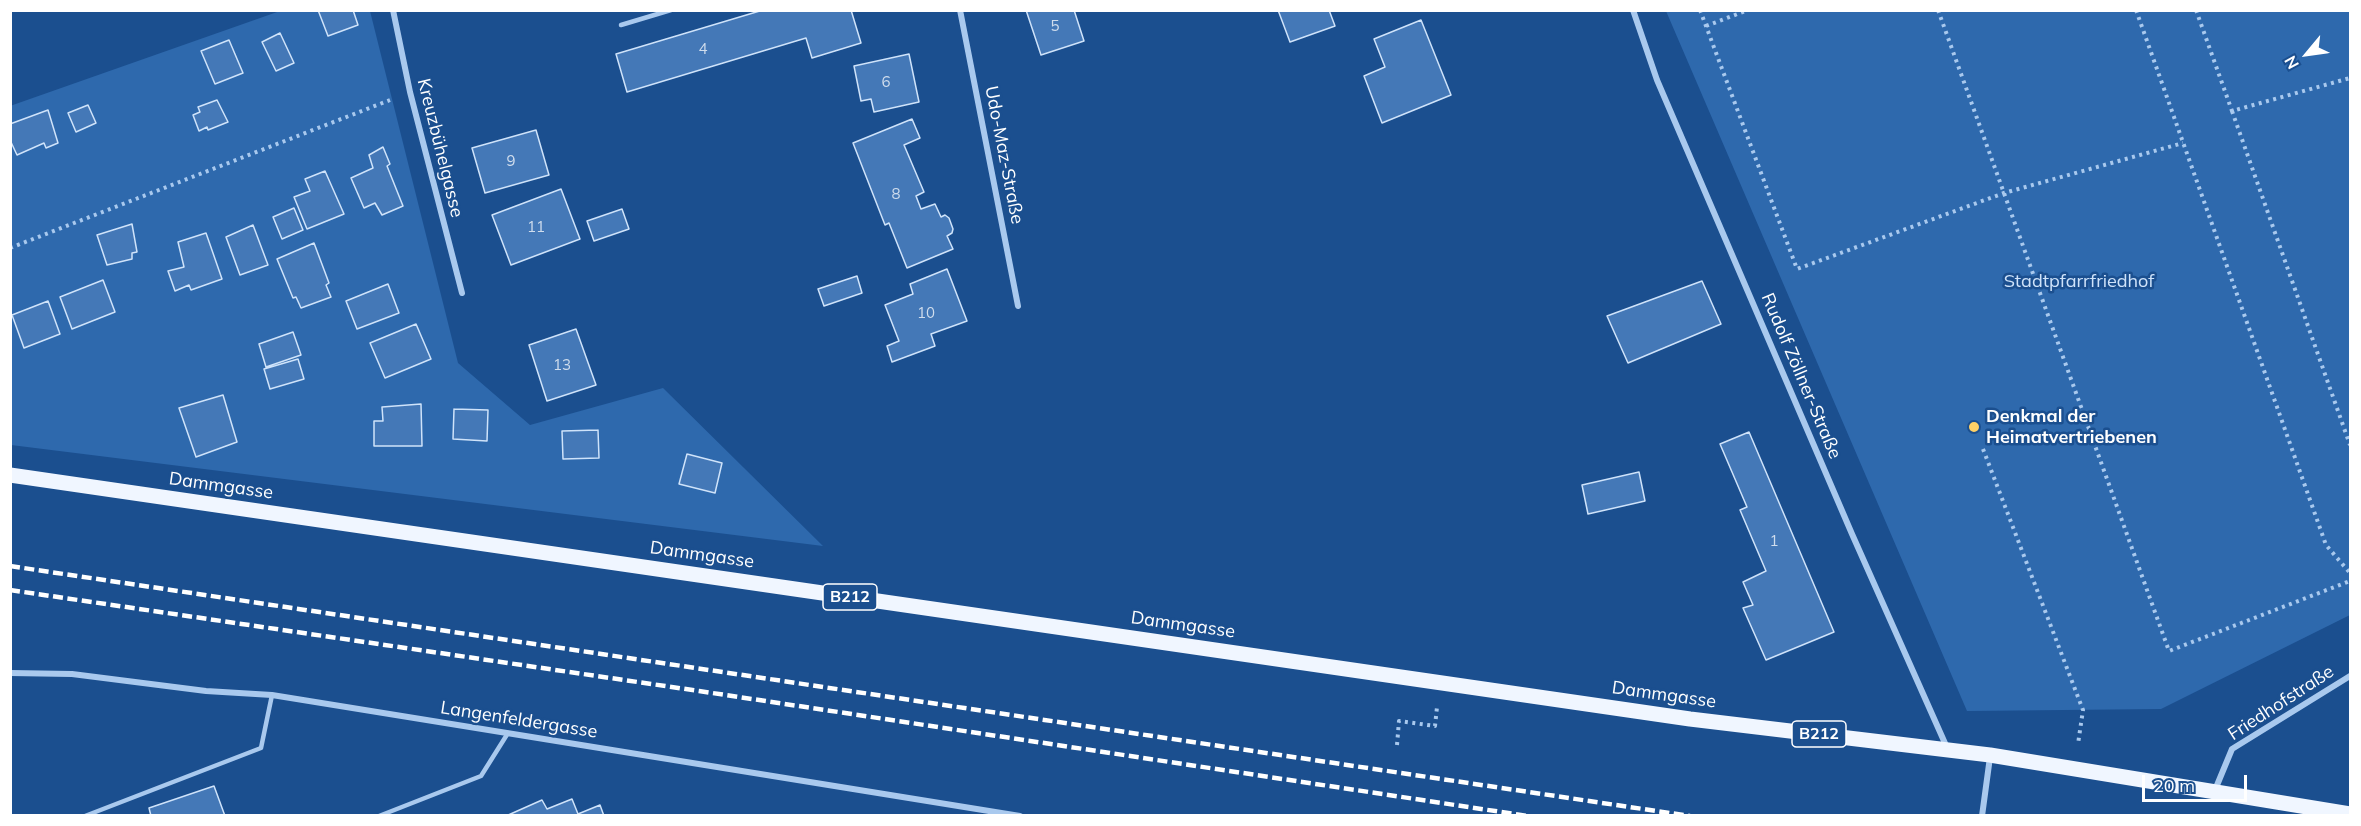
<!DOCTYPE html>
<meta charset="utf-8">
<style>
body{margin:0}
#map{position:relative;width:2361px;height:826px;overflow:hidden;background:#1b4f8f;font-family:Mulish,sans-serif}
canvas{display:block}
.frame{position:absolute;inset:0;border:12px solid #fff;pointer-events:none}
.north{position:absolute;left:2277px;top:24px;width:60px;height:60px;-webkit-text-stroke:4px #1b4f8f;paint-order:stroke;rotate:241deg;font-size:16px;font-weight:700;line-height:24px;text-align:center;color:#fff}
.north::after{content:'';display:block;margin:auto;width:21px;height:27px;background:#fff;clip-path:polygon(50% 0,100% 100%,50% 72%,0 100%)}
.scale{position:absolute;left:2142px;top:775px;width:105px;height:27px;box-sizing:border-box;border:3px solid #fff;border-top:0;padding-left:8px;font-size:18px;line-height:21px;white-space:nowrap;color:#fff;-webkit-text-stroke:4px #1b4f8f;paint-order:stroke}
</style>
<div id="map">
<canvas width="2361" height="826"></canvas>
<div class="frame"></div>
<div class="north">N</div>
<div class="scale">20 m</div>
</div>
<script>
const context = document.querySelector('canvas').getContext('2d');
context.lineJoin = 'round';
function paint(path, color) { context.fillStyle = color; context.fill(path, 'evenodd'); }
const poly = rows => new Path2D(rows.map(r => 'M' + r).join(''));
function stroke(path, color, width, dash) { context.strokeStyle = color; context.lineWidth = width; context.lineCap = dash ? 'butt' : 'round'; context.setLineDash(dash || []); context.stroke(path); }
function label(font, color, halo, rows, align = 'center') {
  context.font = font + ' Mulish,sans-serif'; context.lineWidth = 5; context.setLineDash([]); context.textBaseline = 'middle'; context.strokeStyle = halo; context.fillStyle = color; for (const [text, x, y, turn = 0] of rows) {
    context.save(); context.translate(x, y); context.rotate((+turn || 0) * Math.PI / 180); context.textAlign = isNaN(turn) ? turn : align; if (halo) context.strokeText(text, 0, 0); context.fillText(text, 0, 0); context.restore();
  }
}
paint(poly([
 [280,11,370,11,458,363,530,425,663,388,823,546,11,445,10,106],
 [1666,11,2350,11,2350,615,2161,709,1967,711]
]), '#2e69ad');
const building = poly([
 [318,10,353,10,358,25,328,36,318,10],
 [763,10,851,10,861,43,812,58,806,38,627,92,616,54,763,10],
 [1026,10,1074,10,1084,41,1041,55,1026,10],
 [1278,10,1329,10,1335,26,1290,42,1278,10],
 [1421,20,1451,95,1382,123,1364,76,1385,67,1374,39,1421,20],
 [280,33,294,63,276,71,262,42,280,33],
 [229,40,243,73,215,84,201,51,229,40],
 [909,54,919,102,874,112,871,99,861,101,854,66,909,54],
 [217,100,228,122,208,130,207,127,199,131,193,115,200,112,198,107,217,100],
 [88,105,96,123,76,132,68,113,88,105],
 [48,110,58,143,46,148,44,143,17,155,10,140,10,124,48,110],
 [912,119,920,138,904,145,924,192,916,196,921,209,935,204,941,217,945,215,949,218,953,229,952,233,947,236,953,249,907,268,889,223,885,225,853,143,912,119],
 [536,130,549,175,485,193,472,148,536,130],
 [383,147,390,164,387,166,403,206,382,215,375,203,364,208,351,178,373,168,369,155,383,147],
 [325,171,344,214,307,229,294,197,310,191,305,179,325,171],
 [561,189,580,239,511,265,492,215,561,189],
 [294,208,303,230,282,239,273,217,294,208],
 [622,209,629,229,594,241,587,221,622,209],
 [132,224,137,252,132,253,132,259,107,265,97,235,132,224],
 [253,225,268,265,240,275,226,237,253,225],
 [206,233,222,279,191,290,189,285,175,291,168,271,184,267,178,242,206,233],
 [314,243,329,283,326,285,331,297,301,308,296,297,293,298,277,259,314,243],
 [947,269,967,321,931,334,935,346,892,362,887,346,899,341,885,305,913,294,910,284,947,269],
 [857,276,862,293,824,306,818,289,857,276],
 [103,280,115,312,72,329,60,297,103,280],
 [1702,281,1721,324,1628,363,1607,316,1702,281],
 [388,284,399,313,357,329,346,301,388,284],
 [48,301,60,334,24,348,12,315,48,301],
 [416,324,431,359,385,378,370,343,416,324],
 [576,329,596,385,547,401,529,345,576,329],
 [293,332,301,355,266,367,259,344,293,332],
 [298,359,304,379,270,389,264,369,298,359],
 [223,395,237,442,196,457,179,408,223,395],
 [421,404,422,446,374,446,374,421,383,421,382,407,421,404],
 [454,409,488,410,487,441,453,439,454,409],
 [598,430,599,458,563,459,562,431,598,430],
 [1749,432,1834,632,1766,660,1743,608,1753,605,1743,582,1766,571,1740,510,1747,507,1720,444,1749,432],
 [687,454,722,463,715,493,679,484,687,454],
 [1639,472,1645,501,1588,514,1582,485,1639,472],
 [214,786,225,816,151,816,149,808,214,786],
 [572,799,578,814,600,805,604,816,506,816,542,800,547,809,572,799]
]);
paint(building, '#4478b7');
stroke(building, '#cfe3fa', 1.5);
stroke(poly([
 [1700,10,1797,269,2004,193,2183,143],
 [1938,10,2169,651,2350,581],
 [2136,10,2326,545,2350,573],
 [2196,10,2232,111,2350,78],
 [1706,26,1748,10],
 [2232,111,2350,445],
 [10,248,390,100],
 [1983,449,2083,710,2078,744],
 [1397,745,1399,721,1435,726,1437,707]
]), '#a9c9ee', 4, [3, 4.5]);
stroke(poly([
 [621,25,671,10],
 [85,816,261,748,272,695],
 [379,816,481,776,508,733]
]), '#a9c9ee', 4.5);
stroke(poly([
 [393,10,410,92,462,293],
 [960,10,1018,306],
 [1633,10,1657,80,1852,534,1948,750],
 [10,673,72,674,206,691,272,695,1020,816],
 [2215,790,2232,749,2350,676],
 [1982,816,1990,757]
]), '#a9c9ee', 6);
stroke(poly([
 [10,475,1690,719,1990,755,2350,814]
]), '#f0f6ff', 15);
stroke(poly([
 [10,566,1690,816],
 [10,590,699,691,1528,816]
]), '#fff', 4.5, [10, 4.5]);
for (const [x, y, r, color] of [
 [1974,427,6,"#ffd166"]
]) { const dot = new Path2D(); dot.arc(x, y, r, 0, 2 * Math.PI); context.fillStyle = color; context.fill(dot); stroke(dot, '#1b4f8f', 2); }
label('15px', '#d0dded', null, [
 ["5",1055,26],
 ["4",703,49],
 ["6",886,82],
 ["9",511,161],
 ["8",896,194],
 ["11",536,227],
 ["10",926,313],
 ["13",562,365],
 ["1",1774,541]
]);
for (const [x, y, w] of [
 [850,597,54],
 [1819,734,54]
]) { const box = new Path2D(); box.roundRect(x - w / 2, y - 13, w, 26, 4.5); context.fillStyle = '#1b4f8f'; context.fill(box); stroke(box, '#fff', 1.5); }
label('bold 16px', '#fff', null, [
 ["B212",850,597],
 ["B212",1819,734]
]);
label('18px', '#fff', '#1b4f8f', [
 ["Kreuzbühelgasse",440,148,76],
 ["Udo-Maz-Straße",1004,155,79],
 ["Rudolf Zöllner-Straße",1801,376,67],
 ["Dammgasse",221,486,8],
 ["Dammgasse",702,555,8],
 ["Dammgasse",1183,625,8],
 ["Dammgasse",1664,695,8],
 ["Friedhofstraße",2281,703,-33],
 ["Langenfeldergasse",519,720,9]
]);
label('18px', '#cfe3fa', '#1b4f8f', [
 ["Stadtpfarrfriedhof",2079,282]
]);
label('bold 18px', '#fff', '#1b4f8f', [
 ["Denkmal der",1986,417],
 ["Heimatvertriebenen",1986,438]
], 'left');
</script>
